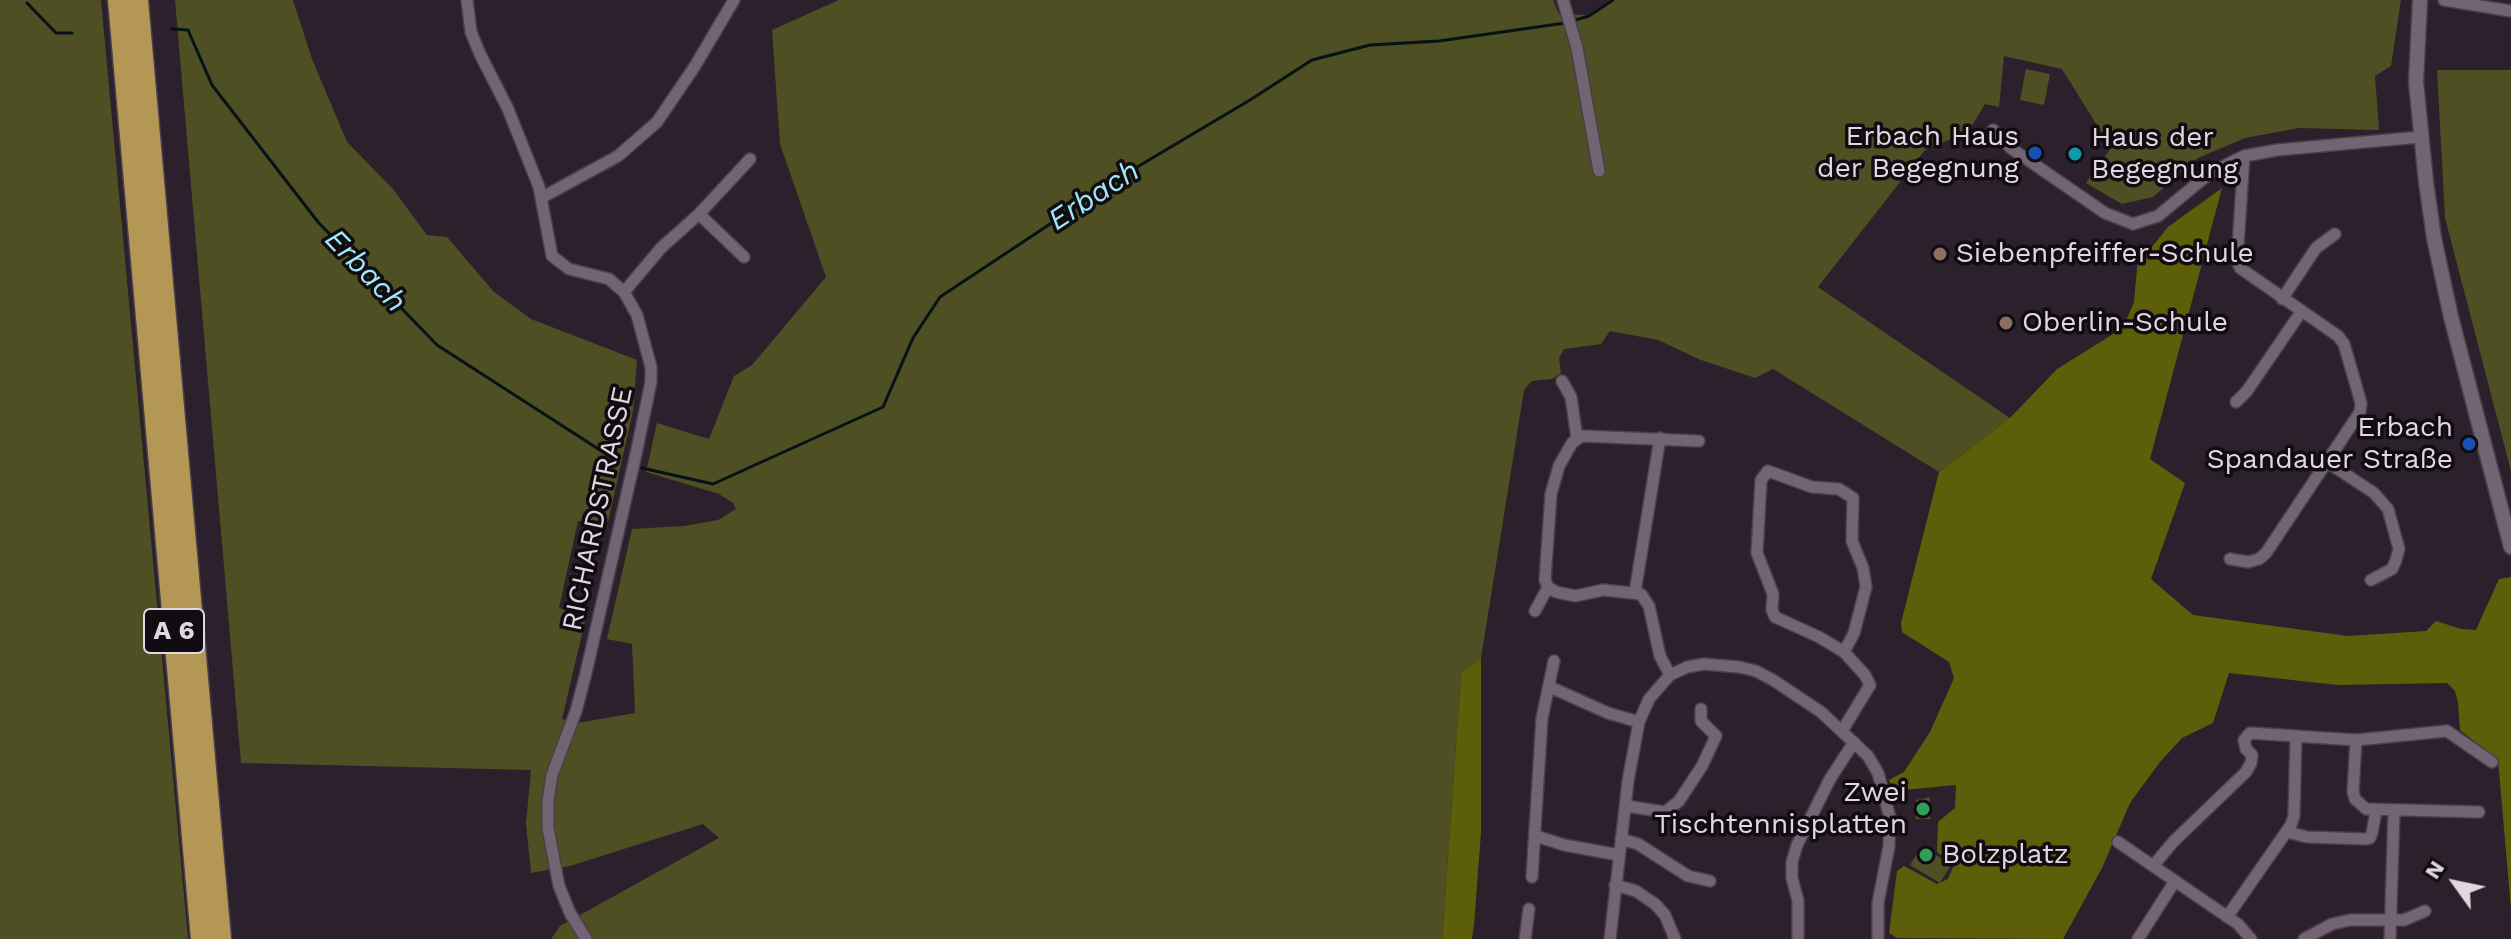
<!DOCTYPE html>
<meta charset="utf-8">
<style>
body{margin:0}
#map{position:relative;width:2511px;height:939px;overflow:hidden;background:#2c202d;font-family:"Work Sans",sans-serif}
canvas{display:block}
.north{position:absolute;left:2415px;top:843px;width:80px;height:80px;-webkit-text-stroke:6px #110c11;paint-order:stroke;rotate:303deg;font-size:22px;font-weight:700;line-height:32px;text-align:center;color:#e0d7e0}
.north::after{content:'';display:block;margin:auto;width:28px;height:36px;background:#e0d7e0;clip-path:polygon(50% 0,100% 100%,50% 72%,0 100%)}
</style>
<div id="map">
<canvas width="2511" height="939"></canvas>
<div class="north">N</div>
</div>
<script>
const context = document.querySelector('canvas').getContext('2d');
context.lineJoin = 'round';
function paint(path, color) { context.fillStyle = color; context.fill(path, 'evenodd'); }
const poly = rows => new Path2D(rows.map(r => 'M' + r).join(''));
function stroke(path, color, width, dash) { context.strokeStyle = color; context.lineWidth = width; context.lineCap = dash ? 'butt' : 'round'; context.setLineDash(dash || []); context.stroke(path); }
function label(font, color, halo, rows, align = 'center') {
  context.font = font + ' "Work Sans",sans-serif'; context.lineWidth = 7; context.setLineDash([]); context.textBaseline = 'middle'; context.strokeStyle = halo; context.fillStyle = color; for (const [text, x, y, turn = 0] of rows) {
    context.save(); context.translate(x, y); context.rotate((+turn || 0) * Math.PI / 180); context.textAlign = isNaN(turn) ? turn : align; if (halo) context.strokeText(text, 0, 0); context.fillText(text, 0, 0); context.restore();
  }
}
paint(poly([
 [0,0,101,0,188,939,0,939],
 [175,0,293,0,312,59,347,142,393,189,427,235,447,237,494,292,531,319,637,360,633,411,608,522,578,521,559,608,586,617,562,719,577,723,635,713,632,644,607,639,632,529,684,526,718,520,736,509,733,503,719,494,646,472,657,423,709,439,734,376,752,365,826,277,780,144,772,30,839,0,1553,0,1559,14,1588,15,1610,0,2401,0,2391,66,2375,76,2379,130,2299,128,2245,138,2198,158,2153,197,2122,204,2086,183,2111,148,2062,69,2004,56,1999,107,1985,104,1968,132,1925,150,1818,287,2010,418,1939,472,1773,369,1755,378,1701,360,1658,340,1610,331,1601,344,1564,349,1559,358,1561,373,1552,379,1532,381,1524,390,1481,658,1461,673,1442,939,551,939,560,926,719,838,703,824,570,866,531,873,526,824,531,770,241,763],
 [2026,69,2050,74,2044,105,2020,100],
 [2437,70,2511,70,2511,471,2445,218],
 [1930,797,1930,819,1916,819,1916,800],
 [1922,846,1951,865,1940,883,1910,865]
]), '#4e4f22');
paint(poly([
 [2222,188,2150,459,2185,483,2151,579,2193,615,2348,636,2426,631,2436,621,2461,629,2476,630,2499,579,2511,577,2511,909,2498,760,2460,730,2458,703,2455,691,2447,683,2337,685,2229,673,2213,723,2182,738,2160,762,2130,803,2102,868,2063,939,1897,938,1889,933,1897,871,1904,866,1937,884,1948,879,1954,865,1937,852,1938,822,1955,808,1956,785,1893,791,1889,780,1904,772,1930,732,1954,678,1949,662,1902,632,1901,623,1939,472,2010,418,2057,369,2123,328,2134,302,2138,258,2147,253,2168,227],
 [1481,658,1481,832,1474,925,1472,939,1442,939,1461,673]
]), '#5d5e0a');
stroke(poly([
 [27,3,56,33,72,33],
 [1572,21,1589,16,1613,0],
 [172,29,188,30,212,85,318,222,437,345,617,461],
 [642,468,713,484,883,407,913,338,940,297,1127,173,1250,100,1312,60,1370,45,1439,41,1565,23]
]), '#061316', 3);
const minor = poly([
 [467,0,471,32,480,54,508,109,539,187,552,256,569,269,609,279,624,292,637,315,651,367,651,382,636,454,586,673,576,711,552,775,548,801,548,828,559,886,570,913,586,939],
 [1563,0,1577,48,1599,171],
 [2444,0,2511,11],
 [1993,130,2012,149,2105,213,2133,224,2158,216,2210,173,2244,156,2277,150,2420,137],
 [541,198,618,156,657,122,695,66,734,0],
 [699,214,744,257],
 [624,292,661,248,699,214,750,159],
 [2282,299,2316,248,2335,234],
 [1562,381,1571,397,1577,438],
 [2236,402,2247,391,2301,312],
 [2327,462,2374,493,2388,509,2399,549,2396,560,2392,569,2371,580],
 [2230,559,2248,562,2259,559,2266,553,2360,412,2361,403,2344,344,2338,336,2240,268,2237,260,2244,156],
 [1635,592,1660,438],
 [1535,611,1548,587],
 [1670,675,1660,656,1649,606,1641,594,1603,590,1575,596,1556,592,1548,587,1545,580,1551,494,1559,466,1572,443,1582,436,1699,441],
 [1550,687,1608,713,1639,722],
 [1842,731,1870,685,1865,675,1844,652,1819,637,1775,617,1772,610,1773,594,1757,553,1761,480,1768,471,1812,487,1839,489,1853,498,1852,541,1863,568,1866,587,1854,633,1844,652],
 [2356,740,2353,792,2355,799,2366,809,2479,812],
 [1626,806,1665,812,1679,801,1702,766,1716,736,1701,721,1701,709],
 [2287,832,2307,837,2365,839,2370,838,2372,833,2376,811],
 [1536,836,1564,845,1619,855],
 [1621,839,1638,844,1688,876,1710,881],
 [2118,842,2238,924,2251,939],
 [2153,866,2174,841,2246,772,2251,763,2252,755,2246,749,2244,740,2250,733,2356,740,2447,731,2492,762],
 [1532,877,1542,718,1554,661],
 [1615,885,1636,891,1655,904,1665,915,1675,939],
 [2227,917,2291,825,2294,816,2296,736],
 [1525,939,1529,909],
 [1610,939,1628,781,1639,722,1649,699,1670,675,1687,667,1704,664,1739,667,1756,671,1773,680,1821,712,1868,756,1878,773,1890,818,1889,846,1878,903,1878,939],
 [1798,939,1798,901,1792,878,1792,862,1797,845,1830,779,1854,742],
 [2138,939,2175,881],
 [2304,939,2332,924,2350,920,2404,920,2425,911],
 [2390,939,2394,811]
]);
const tertiary = poly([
 [2420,0,2416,82,2426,182,2434,238,2451,317,2511,547]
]);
const motorway = poly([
 [118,0,201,939],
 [138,0,221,939]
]);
stroke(minor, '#493f4a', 14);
stroke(tertiary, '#493f4a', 17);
stroke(motorway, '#493f4a', 23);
stroke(minor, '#726473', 11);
stroke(tertiary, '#726473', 14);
stroke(motorway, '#b49755', 20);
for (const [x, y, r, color] of [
 [2035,153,8,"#1a4fb4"],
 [2075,154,8,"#0f9aa8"],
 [1940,254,8,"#8d6e63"],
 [2006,323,8,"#8d6e63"],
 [2469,444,8,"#1a4fb4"],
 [1923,809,8,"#2e9e5b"],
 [1926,855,8,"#2e9e5b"]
]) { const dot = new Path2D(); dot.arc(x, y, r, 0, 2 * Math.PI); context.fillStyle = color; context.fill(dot); stroke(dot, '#110c11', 3); }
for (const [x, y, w] of [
 [174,631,60]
]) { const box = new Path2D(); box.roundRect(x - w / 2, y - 22, w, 44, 6); context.fillStyle = '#110c11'; context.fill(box); stroke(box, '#e0d7e0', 2); }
label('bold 26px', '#e0d7e0', null, [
 ["A 6",174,631]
]);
label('28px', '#e0d7e0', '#110c11', [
 ["Erbach Haus",2019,137,"right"],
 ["der Begegnung",2019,169,"right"],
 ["Haus der",2091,138],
 ["Begegnung",2091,170],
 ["Siebenpfeiffer-Schule",1956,254],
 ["Oberlin-Schule",2022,323],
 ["Erbach",2453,428,"right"],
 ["Spandauer Straße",2453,460,"right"],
 ["Zwei",1907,793,"right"],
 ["Tischtennisplatten",1907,825,"right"],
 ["Bolzplatz",1942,855]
], 'left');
label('28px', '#e0d7e0', '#110c11', [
 ["RICHARDSTRASSE",598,509,-78]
]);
label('italic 30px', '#9ee8f9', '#110c11', [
 ["Erbach",1094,196,-33],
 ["Erbach",365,271,46]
]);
</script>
